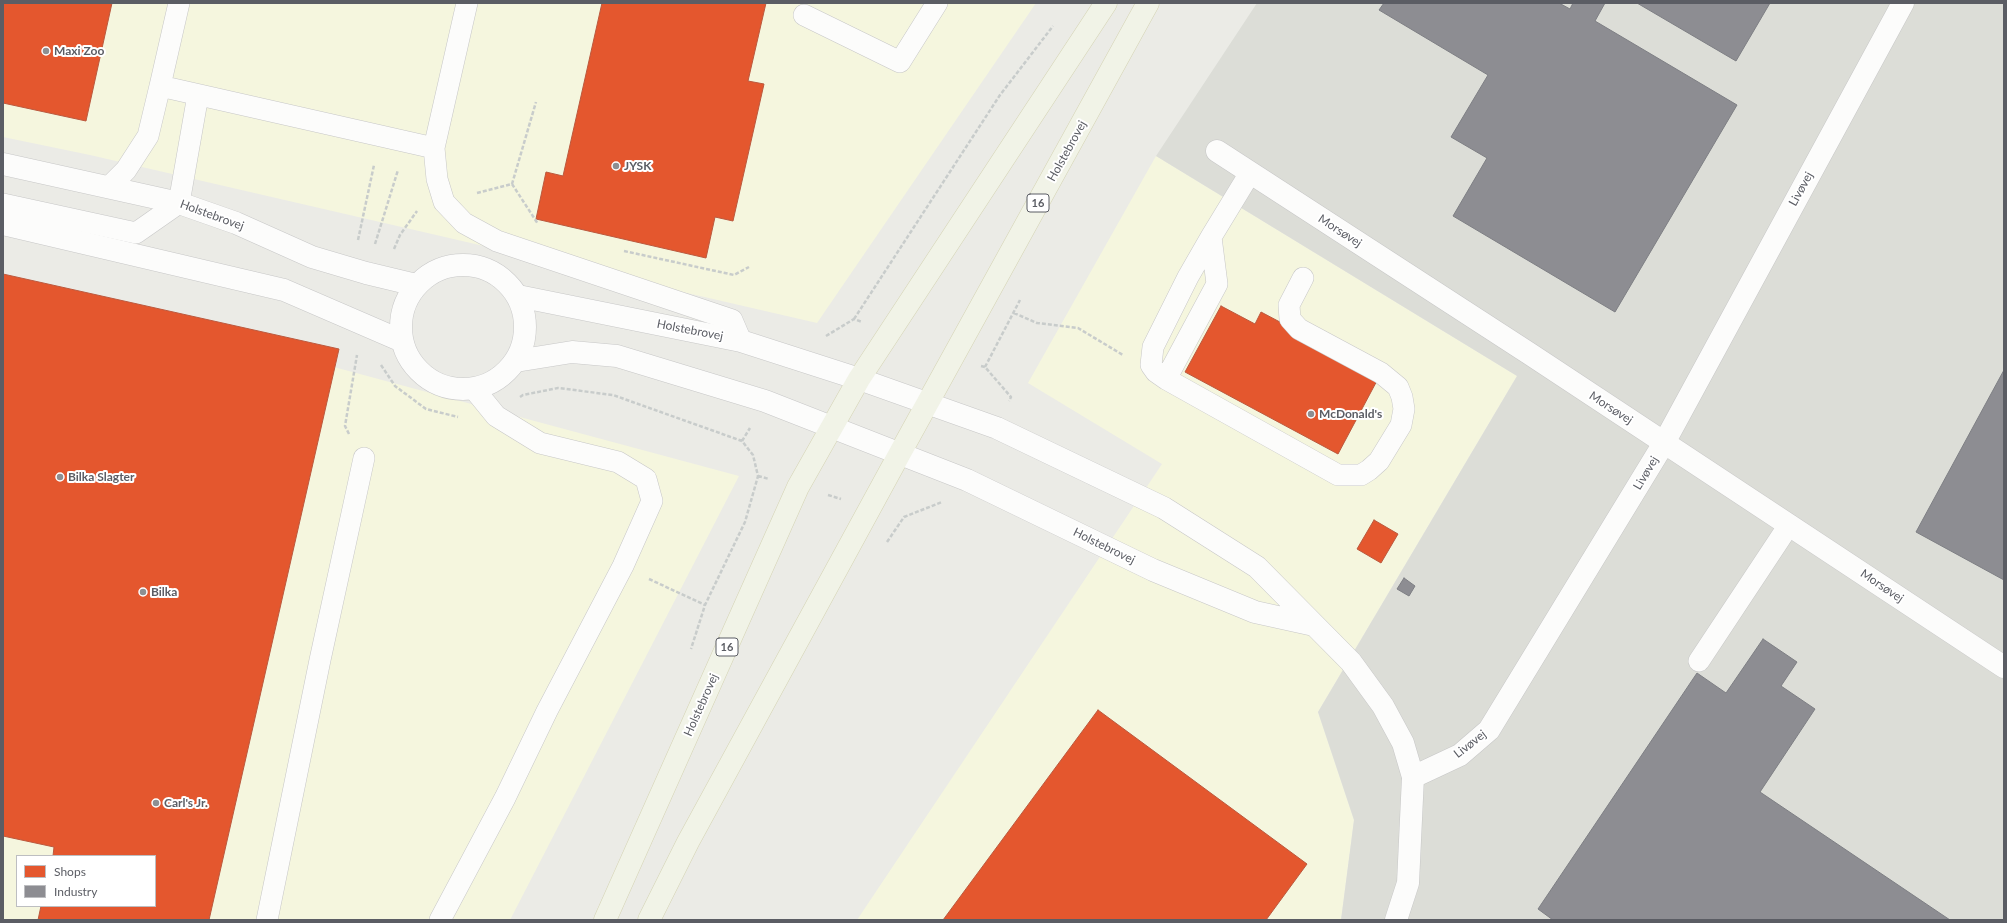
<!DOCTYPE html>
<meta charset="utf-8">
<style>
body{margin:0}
#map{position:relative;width:2007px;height:923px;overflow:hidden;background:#ebebe6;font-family:Lato,sans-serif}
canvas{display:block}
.frame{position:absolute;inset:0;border:4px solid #5b5d64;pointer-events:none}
.legend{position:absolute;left:16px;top:855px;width:140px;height:52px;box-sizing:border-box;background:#fff;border:1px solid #bdbec1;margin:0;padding:5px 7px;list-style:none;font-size:12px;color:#5b5d64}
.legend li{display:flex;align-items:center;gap:8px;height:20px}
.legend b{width:20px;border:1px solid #bdbec1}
</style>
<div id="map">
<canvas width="2007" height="923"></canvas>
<div class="frame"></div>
<ul class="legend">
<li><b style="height:11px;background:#e4572e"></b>Shops</li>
<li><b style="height:11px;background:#8d8d92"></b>Industry</li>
</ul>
</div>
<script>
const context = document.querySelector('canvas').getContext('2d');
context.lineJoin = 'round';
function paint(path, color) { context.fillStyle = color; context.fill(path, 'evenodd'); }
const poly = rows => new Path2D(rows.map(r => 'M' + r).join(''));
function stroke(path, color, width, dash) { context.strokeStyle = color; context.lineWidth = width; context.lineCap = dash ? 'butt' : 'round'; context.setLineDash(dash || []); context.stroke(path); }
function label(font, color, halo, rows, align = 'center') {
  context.font = font + ' Lato,sans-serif'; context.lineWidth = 4; context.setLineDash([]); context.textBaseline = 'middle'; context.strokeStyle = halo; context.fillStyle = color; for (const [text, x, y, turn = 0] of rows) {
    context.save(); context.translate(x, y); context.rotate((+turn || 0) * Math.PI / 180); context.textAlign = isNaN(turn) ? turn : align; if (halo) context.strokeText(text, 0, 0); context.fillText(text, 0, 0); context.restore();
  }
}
paint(poly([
 [3,3,1036,3,817,323,90,155,3,137],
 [1156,156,1517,376,1318,712,1354,820,1341,920,857,920,1162,464,1028,383],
 [3,278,739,476,510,920,3,920],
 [17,856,155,856,155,906,17,906]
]), '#f5f6de');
paint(poly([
 [1257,3,2004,3,2004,920,1341,920,1354,820,1318,712,1517,376,1156,156]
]), '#dcddd7');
const shops = poly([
 [3,3,112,3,86,121,3,103,3,3],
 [602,3,766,3,748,81,764,84,733,221,715,217,706,258,536,219,546,172,563,176,602,3],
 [3,274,339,349,209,920,38,920,41,906,155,906,155,856,53,856,54,847,3,836,3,274],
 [1221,306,1255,324,1261,312,1380,375,1338,454,1185,372,1221,306],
 [1374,520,1398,534,1381,563,1357,549,1374,520],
 [1098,710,1307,864,1266,920,943,920,1098,710]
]);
paint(shops, '#e4572e');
stroke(shops, '#bb593e', 1);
const industry = poly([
 [1384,3,1559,3,1570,9,1573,3,1605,3,1595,21,1737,105,1615,312,1453,216,1487,158,1451,137,1488,75,1379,10,1384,3],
 [1637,3,1770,3,1736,61,1637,3],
 [2004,370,2004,580,1916,532,2004,370],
 [1404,578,1415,586,1409,596,1397,589,1404,578],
 [1763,639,1797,662,1781,686,1815,709,1760,792,1950,920,1553,920,1538,909,1697,673,1726,693,1763,639]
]);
paint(industry, '#8d8d92');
stroke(industry, '#7e7f84', 1);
const service = poly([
 [179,3,160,86,434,148],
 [467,3,434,148,437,179,444,202,464,223,497,241,732,320,741,341],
 [804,15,900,62,937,3],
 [109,187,126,170,148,136,160,86],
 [3,204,136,233,179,203,198,95],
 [1211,237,1188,277,1153,347,1151,365,1156,372,1166,379,1338,475,1361,475,1369,470,1379,461,1401,425,1404,409,1402,397,1398,387,1381,373,1299,329,1290,319,1289,305,1303,278],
 [1166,379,1217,284,1211,237,1250,173],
 [1699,661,1789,525],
 [267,920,320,660,364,458],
 [440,920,505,798,547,711,623,566,652,501,646,479,618,462,540,443,496,416,474,389]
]);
const minor = poly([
 [1217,151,1530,354,2004,667],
 [1396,920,1408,883,1413,777,1460,755,1489,730,1664,443,1903,3]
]);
const tertiary = poly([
 [3,164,179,203,236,223,312,257,366,273,416,285],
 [3,224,284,290,402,341],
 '401 327a62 62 0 1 1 124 0a62 62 0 1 1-124 0Z',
 [518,296,741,341,859,379,997,428,1164,508,1257,567,1351,662,1383,706,1403,743,1413,777],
 [516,361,572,352,617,356,765,401,967,480,1153,570,1255,612,1314,625]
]);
const primary = poly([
 [605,920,798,487,859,379,1106,3],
 [649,920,688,842,900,453,1148,3]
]);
stroke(service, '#c7c7c7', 22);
stroke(minor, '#c7c7c7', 23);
stroke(tertiary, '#c7c7c7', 23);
stroke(primary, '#d4d3b3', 23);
stroke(poly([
 [512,184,538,224],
 [477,193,512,184,536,102],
 [358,240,374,165],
 [375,244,398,170],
 [394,249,400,235,417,211],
 [624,251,734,275,749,267],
 [1014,313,1037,323,1078,328,1123,355],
 [854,319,1000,95,1053,26],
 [826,336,854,319,862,322],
 [381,365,395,386,426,409,458,417],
 [981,366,985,367,1011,397,1009,401],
 [985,367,1020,300],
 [520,397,523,395,558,388,613,395,742,441,753,455,758,476,745,522,705,605,691,649],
 [349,434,345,426,357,355],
 [742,441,750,428],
 [758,476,769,479],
 [828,495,841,499],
 [887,542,904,517,942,502],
 [649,579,705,605]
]), '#c8cccb', 2.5, [4, 2]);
stroke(service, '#fcfcfb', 21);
stroke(minor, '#fcfcfb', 22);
stroke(tertiary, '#fcfcfb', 22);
stroke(primary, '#f1f3e7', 22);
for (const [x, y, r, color] of [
 [46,51,4,"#8d8f92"],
 [616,166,4,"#8d8f92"],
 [1311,414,4,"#8d8f92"],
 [60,477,4,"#8d8f92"],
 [143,592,4,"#8d8f92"],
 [156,803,4,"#8d8f92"]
]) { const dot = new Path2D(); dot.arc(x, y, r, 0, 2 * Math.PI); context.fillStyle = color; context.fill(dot); stroke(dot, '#fff', 1.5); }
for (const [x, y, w] of [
 [1038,203,22],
 [727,647,22]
]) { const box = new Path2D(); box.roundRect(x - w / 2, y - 9, w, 18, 3); context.fillStyle = '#fff'; context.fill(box); stroke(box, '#5b5d64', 1); }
label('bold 11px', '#5b5d64', null, [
 ["16",1038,203],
 ["16",727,647]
]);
label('bold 12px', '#5b5d64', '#fff', [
 ["Maxi Zoo",54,51],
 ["JYSK",624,166],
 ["McDonald's",1319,414],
 ["Bilka Slagter",68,477],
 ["Bilka",151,592],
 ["Carl's Jr.",164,803]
], 'left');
label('12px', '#5b5d64', '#fff', [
 ["Holstebrovej",1067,151,-61],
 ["Livøvej",1801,189,-61],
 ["Holstebrovej",212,215,20],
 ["Morsøvej",1340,231,33],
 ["Holstebrovej",690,330,11],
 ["Morsøvej",1611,408,33],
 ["Livøvej",1646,473,-59],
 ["Holstebrovej",1104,546,26],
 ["Morsøvej",1882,586,34],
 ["Holstebrovej",701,705,-66],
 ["Livøvej",1470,744,-38]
]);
</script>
